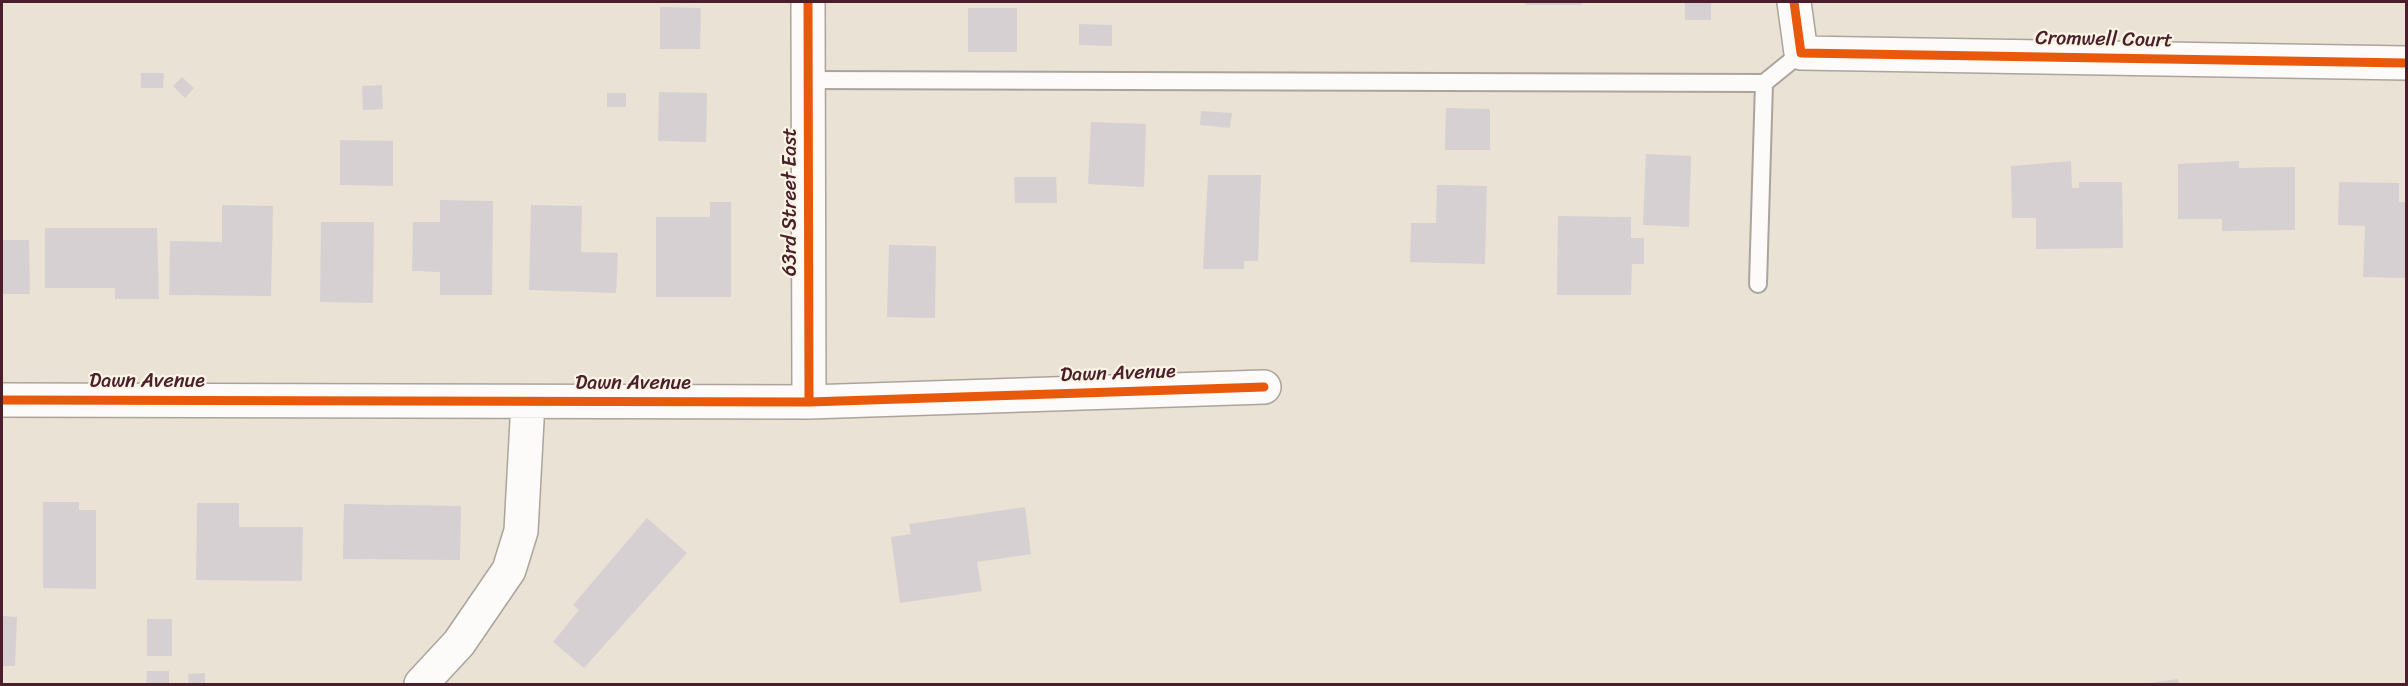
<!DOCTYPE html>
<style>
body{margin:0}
#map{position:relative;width:2408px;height:686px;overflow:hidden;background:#eae2d4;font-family:Sriracha,sans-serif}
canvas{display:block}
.frame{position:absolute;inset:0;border:3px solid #4a1f2b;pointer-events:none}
</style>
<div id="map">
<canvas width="2408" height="686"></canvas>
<div class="frame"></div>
</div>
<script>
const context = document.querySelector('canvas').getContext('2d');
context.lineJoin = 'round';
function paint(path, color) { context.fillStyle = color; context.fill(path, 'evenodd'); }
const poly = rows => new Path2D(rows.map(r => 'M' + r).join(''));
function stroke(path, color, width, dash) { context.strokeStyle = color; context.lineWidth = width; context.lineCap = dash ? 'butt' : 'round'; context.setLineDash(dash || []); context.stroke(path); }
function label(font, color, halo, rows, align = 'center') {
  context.font = font + ' Sriracha,sans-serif'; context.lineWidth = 4.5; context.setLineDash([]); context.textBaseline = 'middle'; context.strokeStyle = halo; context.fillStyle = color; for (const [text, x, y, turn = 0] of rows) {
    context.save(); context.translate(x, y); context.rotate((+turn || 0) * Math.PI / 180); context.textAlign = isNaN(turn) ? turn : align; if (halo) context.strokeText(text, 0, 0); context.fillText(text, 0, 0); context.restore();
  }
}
paint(poly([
 [1525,2,1582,2,1582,5,1525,5],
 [1685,2,1711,2,1711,20,1685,20],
 [660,7,701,8,700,49,660,49],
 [968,8,1017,8,1017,52,968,52],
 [1079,24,1112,25,1112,46,1079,45],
 [141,73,164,73,163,88,141,88],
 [182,77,194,88,185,98,173,86],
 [382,85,383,109,363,110,362,86],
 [659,92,707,93,706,142,658,141],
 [607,93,626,93,626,107,607,107],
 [1446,108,1490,109,1490,150,1445,150],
 [1201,111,1232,113,1230,128,1200,125],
 [1091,122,1146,124,1144,187,1088,184],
 [340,140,393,141,393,186,340,185],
 [1646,154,1691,156,1689,227,1643,225],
 [2071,161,2072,188,2079,188,2079,182,2122,182,2123,248,2036,249,2036,218,2012,218,2011,166],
 [2239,161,2239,168,2295,167,2295,230,2222,231,2222,219,2178,219,2178,164],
 [1208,175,1261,175,1258,261,1244,261,1244,269,1203,269],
 [1014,177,1056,177,1057,203,1015,203],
 [2339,182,2399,183,2399,202,2406,202,2406,278,2363,277,2365,226,2338,225],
 [1437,185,1487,186,1485,264,1410,262,1411,223,1436,223],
 [440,200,493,201,492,295,440,295,440,272,412,271,413,222,440,222],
 [710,202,731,202,731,297,656,297,656,217,710,217],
 [222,205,273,206,271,296,169,295,170,241,222,242],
 [531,205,582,206,581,252,618,253,616,293,529,290],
 [1558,216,1631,217,1631,238,1644,238,1644,264,1632,264,1631,295,1557,295],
 [321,222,374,222,373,303,320,302],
 [45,228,157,228,159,299,115,299,115,288,45,288],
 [2,240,29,240,30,294,2,294],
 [889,245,936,246,935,318,887,317],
 [43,502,79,502,79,510,96,510,96,589,43,588],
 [197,503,239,503,239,527,303,527,302,581,196,580],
 [344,504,461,506,460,560,343,559],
 [1025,507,1031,554,977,562,982,591,900,603,891,537,911,534,909,524],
 [647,518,687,553,584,668,553,642,579,610,573,605],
 [2,616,17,617,15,666,2,666],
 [147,619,172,619,172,656,147,656],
 [147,671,169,671,169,684,146,684],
 [205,673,205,684,189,684,188,674],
 [2178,679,2179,684,2149,684,2149,683]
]), '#d7d0d3');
const service = poly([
 [808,80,1764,83,1801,53],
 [1758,284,1764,83]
]);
const minor = poly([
 [808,2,809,402],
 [1794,2,1801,53,2406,63],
 [2,400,809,402,1264,387],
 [421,684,459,643,509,570,521,531,528,402]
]);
stroke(service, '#aca39c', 20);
stroke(minor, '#aca39c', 36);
stroke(service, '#fcfbf9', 16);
stroke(minor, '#fcfbf9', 33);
stroke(poly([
 [808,2,809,402],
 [1794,2,1801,53,2406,63],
 [2,400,809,402,1264,387]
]), '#e8590c', 9);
label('20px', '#4a1f2b', '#fcf5e5', [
 ["Cromwell Court",2104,40,1],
 ["63rd Street East",791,202,-90],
 ["Dawn Avenue",1118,374,-2],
 ["Dawn Avenue",147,382],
 ["Dawn Avenue",633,384]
]);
</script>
